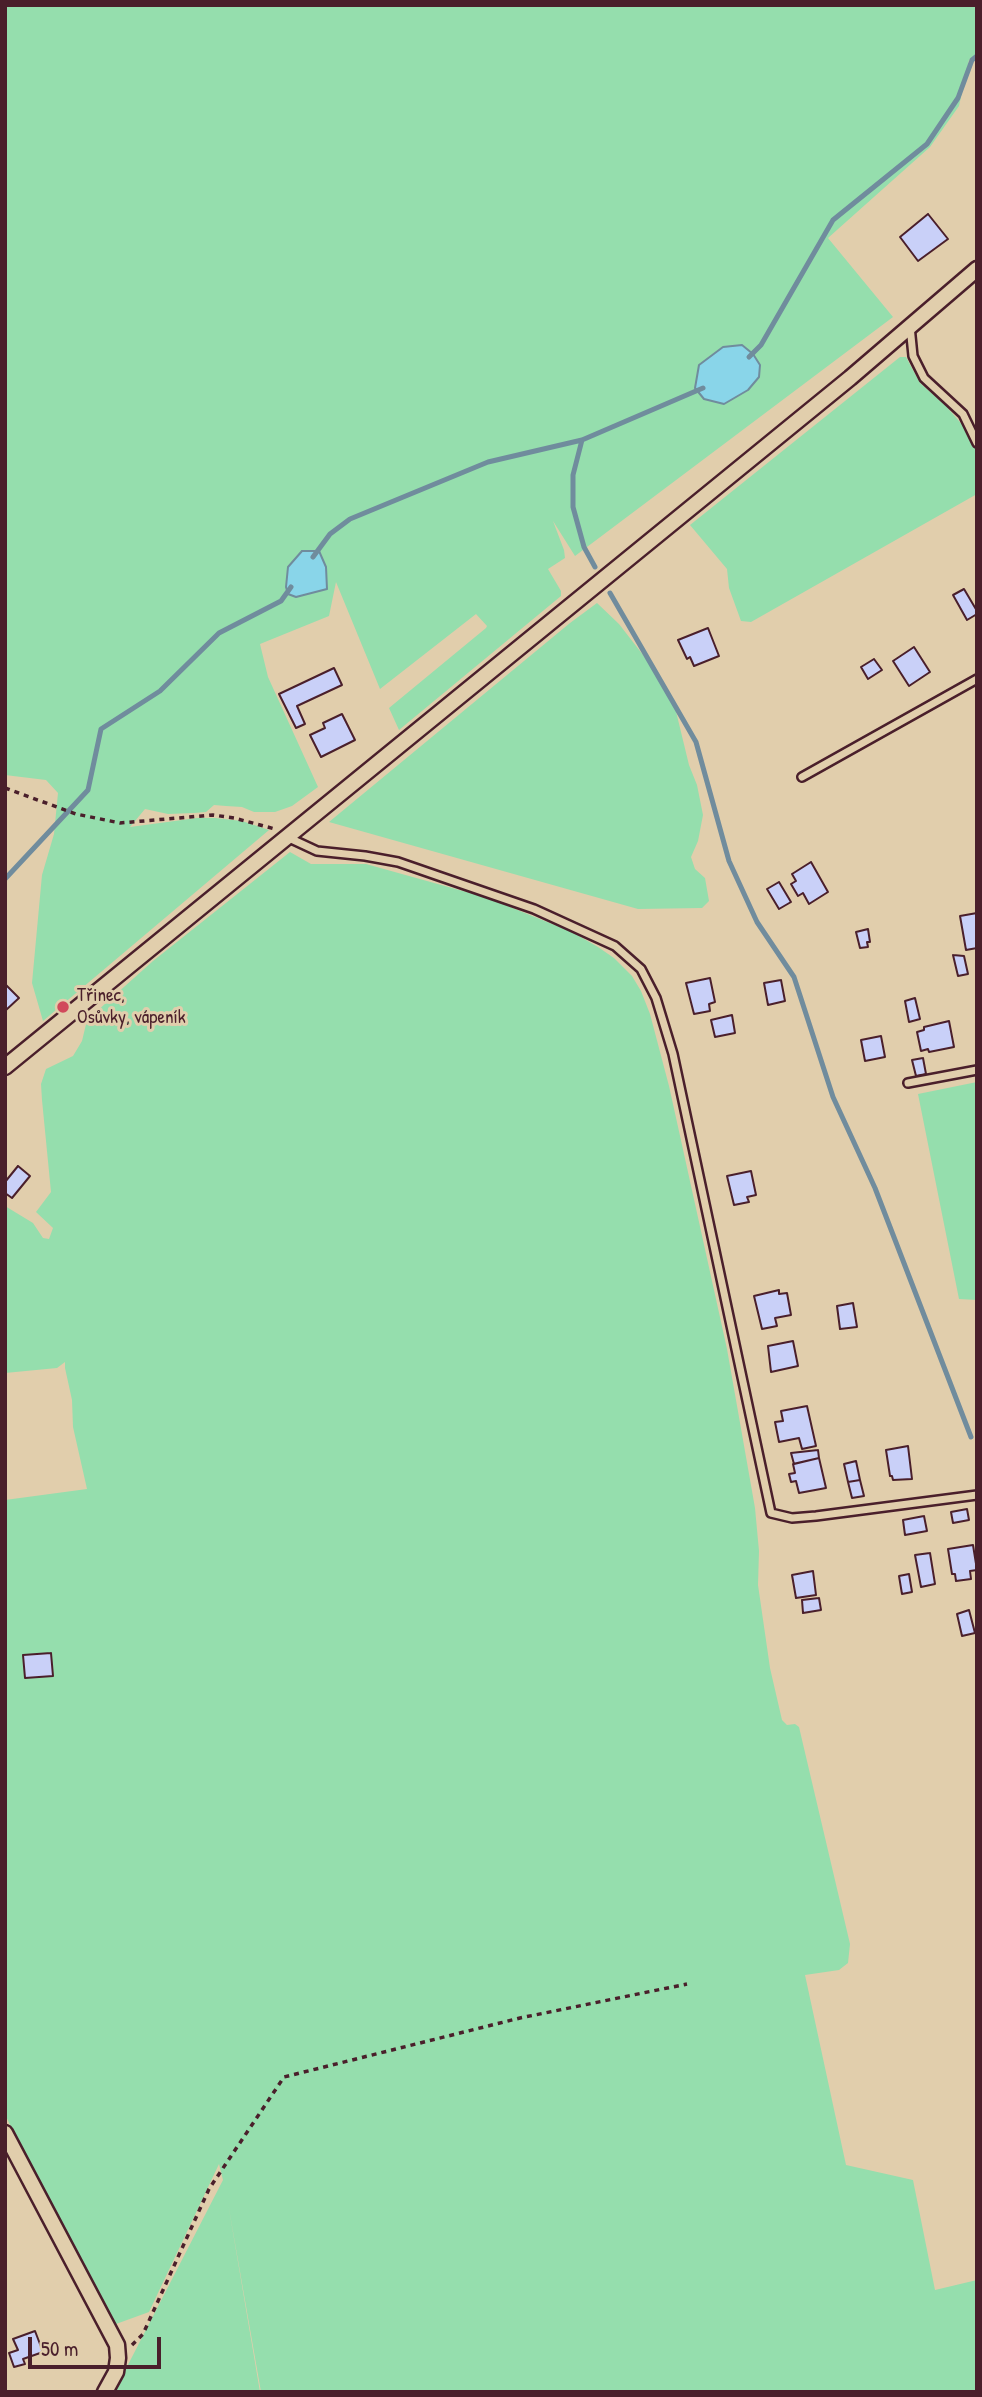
<!DOCTYPE html>
<meta charset="utf-8">
<style>
body{margin:0}
#map{position:relative;width:982px;height:2397px;overflow:hidden;background:#e1ceac;font-family:"Patrick Hand",sans-serif}
canvas{display:block}
.frame{position:absolute;inset:0;border:7px solid #4a1f2b;pointer-events:none}
.scale{position:absolute;left:28px;top:2337px;width:133px;height:32px;box-sizing:border-box;border:4px solid #4a1f2b;border-top:0;padding-left:9px;font-size:21px;line-height:24px;white-space:nowrap;color:#4a1f2b;-webkit-text-stroke:5px #e1ceac;paint-order:stroke}
</style>
<div id="map">
<canvas width="982" height="2397"></canvas>
<div class="frame"></div>
<div class="scale">50 m</div>
</div>
<script>
const context = document.querySelector('canvas').getContext('2d');
context.lineJoin = 'round';
function paint(path, color) { context.fillStyle = color; context.fill(path, 'evenodd'); }
const poly = rows => new Path2D(rows.map(r => 'M' + r).join(''));
function stroke(path, color, width, dash) { context.strokeStyle = color; context.lineWidth = width; context.lineCap = dash ? 'butt' : 'round'; context.setLineDash(dash || []); context.stroke(path); }
function label(font, color, halo, rows, align = 'center') {
  context.font = font + ' "Patrick Hand",sans-serif'; context.lineWidth = 6; context.setLineDash([]); context.textBaseline = 'middle'; context.strokeStyle = halo; context.fillStyle = color; for (const [text, x, y, turn = 0] of rows) {
    context.save(); context.translate(x, y); context.rotate((+turn || 0) * Math.PI / 180); context.textAlign = isNaN(turn) ? turn : align; if (halo) context.strokeText(text, 0, 0); context.fillText(text, 0, 0); context.restore();
  }
}
paint(poly([
 [5,5,977,5,977,55,969,60,959,106,930,147,828,238,893,317,575,556,553,521,564,550,565,558,548,569,561,591,561,596,399,730,389,708,486,628,487,626,476,614,380,689,336,582,329,616,260,644,268,677,318,787,292,806,275,812,254,812,242,807,226,806,214,805,206,812,194,813,168,814,145,809,130,827,197,818,215,818,242,821,269,830,43,1021,32,983,42,875,54,834,58,793,46,780,5,775],
 [900,357,906,357,920,383,945,405,966,429,977,450,977,494,751,622,741,621,729,588,727,569,690,525],
 [597,603,619,624,657,673,673,699,689,765,697,785,703,815,698,841,691,857,695,869,705,878,709,901,702,908,638,909,329,822,570,623],
 [290,852,311,864,366,864,488,898,572,932,598,947,614,958,632,976,641,991,650,1014,669,1086,727,1349,755,1508,759,1551,758,1585,770,1668,782,1720,787,1725,795,1724,799,1727,850,1944,848,1963,839,1970,805,1975,846,2165,913,2180,935,2290,977,2280,977,2392,261,2392,228,2203,260,2392,114,2392,223,2180,219,2164,149,2312,116,2324,107,2311,28,2164,5,2114,5,1500,87,1489,73,1427,72,1400,65,1368,65,1362,57,1368,5,1373,5,1206,33,1223,43,1238,49,1239,53,1228,36,1212,51,1192,42,1100,41,1084,46,1069,73,1056,82,1041,87,1020,153,961],
 [977,1082,977,1300,959,1299,918,1094]
]), '#95dead');
const water = poly([
 [742,345,753,354,760,365,759,377,748,390,724,404,704,399,695,388,699,365,723,347,742,345],
 [302,551,319,551,326,567,327,589,296,597,288,594,286,587,288,567,302,551]
]);
paint(water, '#89d5e9');
stroke(water, '#708c9d', 2);
stroke(poly([
 [749,357,761,345,833,220,927,144,958,98,972,60,977,56],
 [582,440,573,475,573,507,584,547,595,567],
 [313,557,330,534,350,519,488,462,582,440,703,388],
 [610,593,696,742,729,861,757,922,794,977,833,1097,875,1188,971,1437],
 [5,879,88,790,101,729,160,691,219,633,281,601,291,587]
]), '#708c9d', 5);
const building = poly([
 [928,214,948,239,918,261,900,237,928,214],
 [964,589,977,611,977,614,967,620,953,595,964,589],
 [708,628,719,656,694,666,690,657,687,659,678,640,708,628],
 [914,647,930,672,909,686,893,661,914,647],
 [874,659,882,670,868,679,861,667,874,659],
 [334,668,342,685,297,706,305,724,296,728,279,694,334,668],
 [342,714,355,740,321,757,310,735,325,728,323,723,342,714],
 [811,862,828,892,809,904,803,893,798,896,791,884,796,881,792,874,811,862],
 [779,882,791,902,779,909,767,889,779,882],
 [977,913,977,948,966,950,960,916,977,913],
 [868,929,870,942,867,942,868,947,860,948,856,932,868,929],
 [953,955,964,956,968,974,958,976,953,955],
 [710,978,715,1002,709,1004,710,1011,694,1014,686,983,710,978],
 [781,980,785,1001,768,1005,764,983,781,980],
 [5,984,19,998,6,1010,5,1010,5,984],
 [915,998,920,1019,909,1022,905,1001,915,998],
 [732,1015,735,1033,715,1037,711,1020,732,1015],
 [949,1021,954,1047,929,1052,928,1049,921,1051,917,1032,924,1030,924,1027,949,1021],
 [881,1036,885,1057,865,1061,861,1040,881,1036],
 [923,1058,926,1074,916,1076,912,1060,923,1058],
 [18,1166,30,1176,12,1198,5,1193,5,1182,18,1166],
 [751,1171,756,1195,747,1197,749,1202,734,1205,727,1176,751,1171],
 [779,1290,779,1294,787,1293,791,1315,775,1318,777,1326,762,1329,754,1296,779,1290],
 [853,1303,857,1327,840,1329,837,1306,853,1303],
 [793,1341,798,1366,771,1372,768,1346,793,1341],
 [807,1406,816,1446,802,1449,799,1438,779,1442,775,1422,783,1421,781,1411,807,1406],
 [908,1446,912,1479,893,1480,892,1476,890,1476,886,1450,908,1446],
 [818,1450,819,1458,794,1464,791,1453,818,1450],
 [819,1458,826,1488,799,1493,796,1481,791,1482,789,1474,795,1473,793,1464,819,1458],
 [856,1461,860,1480,848,1482,844,1464,856,1461],
 [860,1480,864,1496,852,1498,848,1482,860,1480],
 [967,1509,969,1520,953,1523,951,1512,967,1509],
 [924,1516,927,1531,905,1535,903,1520,924,1516],
 [973,1545,977,1570,970,1571,971,1579,956,1581,955,1574,952,1574,948,1549,973,1545],
 [930,1553,935,1584,921,1587,915,1555,930,1553],
 [813,1571,816,1595,796,1598,792,1575,813,1571],
 [909,1574,912,1592,902,1594,899,1576,909,1574],
 [819,1598,821,1610,803,1613,802,1600,819,1598],
 [969,1610,975,1633,962,1636,957,1614,969,1610],
 [51,1653,53,1676,25,1678,23,1655,51,1653],
 [35,2331,43,2352,23,2359,25,2364,14,2367,9,2353,18,2350,13,2339,35,2331]
]);
paint(building, '#c9d0f8');
stroke(building, '#4a1f2b', 2);
const service = poly([
 [910,326,913,356,924,378,963,414,977,443],
 [802,777,977,679],
 [287,837,317,851,365,856,398,862,534,909,615,946,641,969,656,998,673,1054,771,1513,792,1518,816,1516,977,1495],
 [908,1083,977,1070]
]);
const minor = poly([
 [5,1067,850,378,977,269],
 [5,2133,117,2345,118,2358,116,2372,105,2392]
]);
stroke(service, '#4a1f2b', 12);
stroke(minor, '#4a1f2b', 19);
stroke(poly([
 [5,788,76,814,120,823,213,815,234,818,275,829],
 [132,2345,143,2334,209,2189,284,2077,520,2018,687,1984]
]), '#4a1f2b', 3.5, [5, 5]);
stroke(service, '#e1ceac', 7);
stroke(minor, '#e1ceac', 14);
for (const [x, y, r, color] of [
 [63,1007,7,"#d1495b"]
]) { const dot = new Path2D(); dot.arc(x, y, r, 0, 2 * Math.PI); context.fillStyle = color; context.fill(dot); stroke(dot, '#e1ceac', 2.5); }
label('19px', '#4a1f2b', '#e1ceac', [
 ["Třinec,",77,996],
 ["Osůvky, vápeník",77,1018]
], 'left');
</script>
